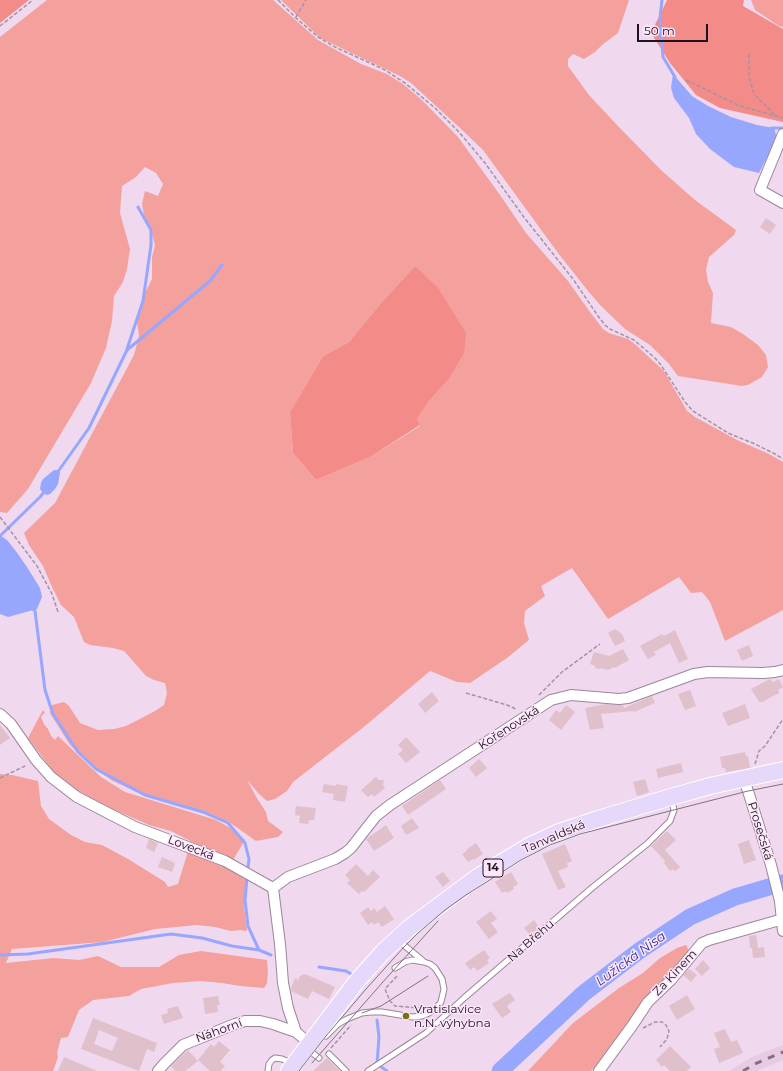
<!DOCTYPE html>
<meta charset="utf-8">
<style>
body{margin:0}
#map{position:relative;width:783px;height:1071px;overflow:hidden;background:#f0d8ee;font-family:Montserrat,sans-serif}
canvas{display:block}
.scale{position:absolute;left:637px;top:24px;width:71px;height:18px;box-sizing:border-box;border:2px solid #1d151d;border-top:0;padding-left:5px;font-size:12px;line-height:14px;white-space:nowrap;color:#1d151d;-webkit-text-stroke:3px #fde5fb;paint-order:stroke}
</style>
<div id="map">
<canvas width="783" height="1071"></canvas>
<div class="scale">50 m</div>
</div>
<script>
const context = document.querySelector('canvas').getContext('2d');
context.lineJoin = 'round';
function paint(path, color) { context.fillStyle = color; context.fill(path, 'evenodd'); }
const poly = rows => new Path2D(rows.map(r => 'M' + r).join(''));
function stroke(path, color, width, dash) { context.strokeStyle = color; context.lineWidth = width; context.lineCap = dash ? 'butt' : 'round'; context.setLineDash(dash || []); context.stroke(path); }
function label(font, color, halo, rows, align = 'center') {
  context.font = font + ' Montserrat,sans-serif'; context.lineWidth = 3; context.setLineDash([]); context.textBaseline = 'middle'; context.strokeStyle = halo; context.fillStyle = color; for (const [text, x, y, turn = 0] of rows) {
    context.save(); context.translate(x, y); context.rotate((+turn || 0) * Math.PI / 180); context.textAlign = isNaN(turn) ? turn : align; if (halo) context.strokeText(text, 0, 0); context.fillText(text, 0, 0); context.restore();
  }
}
paint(poly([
 [783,1045,783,1060,757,1071,729,1071,752,1057]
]), '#e8cae5');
paint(poly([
 [47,0,273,0,318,40,361,64,387,74,403,84,423,101,458,137,500,195,526,233,568,281,590,312,603,329,609,333,628,339,636,345,664,371,687,411,695,417,737,440,769,454,783,462,783,610,725,641,710,602,702,592,691,593,679,577,608,619,572,568,541,586,545,596,525,611,524,623,529,640,507,658,470,683,457,682,430,671,365,726,293,782,287,791,275,799,267,801,259,794,247,780,258,800,266,812,268,821,283,832,278,837,256,841,229,822,182,806,145,796,113,781,98,771,70,745,50,713,52,705,64,702,69,706,80,723,98,730,114,729,126,726,138,720,155,711,164,705,167,693,165,683,154,680,146,676,124,651,113,648,90,645,84,642,74,617,61,605,52,587,43,566,29,545,24,533,55,503,134,355,139,336,137,322,139,309,143,297,152,279,152,257,155,245,152,234,145,220,142,204,145,191,158,196,163,184,156,173,145,167,136,177,122,186,120,213,130,249,127,269,123,282,114,296,112,321,106,348,91,383,28,489,7,513,0,512,0,37],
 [415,266,448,380,430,400,417,419,420,426,370,457,316,480,293,453,290,412,323,356,349,342,382,302],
 [281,0,629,0,618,33,602,45,595,52,584,59,573,54,568,59,568,66,589,95,616,124,661,170,695,200,736,230,734,235,709,257,706,270,708,282,713,293,711,323,731,327,743,334,758,345,766,355,768,367,762,377,748,385,742,386,678,376,669,364,650,345,625,329,601,306,588,291,558,253,483,150,460,128,411,83,400,76,320,38],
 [751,0,783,0,783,27,779,26,755,10],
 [43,710,46,715,44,713,41,717,44,724,48,729,51,736,55,740,58,736,101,777,125,792,216,820,232,829,245,840,233,860,196,844,171,831,149,825,101,804,59,779,28,738],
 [0,774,12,775,38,781,41,806,49,819,71,835,85,842,102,845,128,859,165,882,168,887,178,884,188,851,231,869,246,880,248,884,244,898,244,906,247,931,240,930,231,931,215,927,197,925,155,929,103,942,12,949,6,963,54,958,79,960,98,956,121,967,159,967,179,955,201,951,267,960,268,971,267,983,264,988,240,986,222,983,200,981,173,983,141,989,129,996,93,1000,79,1010,68,1037,61,1038,57,1053,58,1057,53,1071,0,1071],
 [686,945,690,953,598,1065,591,1071,528,1071,573,1023,619,988,643,973,660,958,677,948]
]), '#f4a19d');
paint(poly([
 [0,0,29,0,0,23],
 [667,0,744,0,743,6,783,29,783,122,720,108,696,95,670,63,651,33],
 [415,266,438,288,466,333,464,353,448,380,430,400,417,419,420,425,370,457,316,480,293,453,290,412,323,356,349,342,382,302]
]), '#f38b88');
paint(poly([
 [673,74,692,96,708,106,731,117,757,125,774,128,777,138,759,173,734,167,710,149,696,134,689,118,674,98,671,88],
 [54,470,58,470,60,473,58,484,55,489,50,494,47,495,43,493,40,489,41,483,43,479],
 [0,535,8,541,18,554,27,567,40,588,42,597,37,609,8,617,0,614]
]), '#97a7fe');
stroke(poly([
 [662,0,660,18,663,57,675,77],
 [771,128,783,128],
 [127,349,143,301,151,245,151,230,138,207],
 [57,473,89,428,127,350,210,281,222,265],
 [0,536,40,497,45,491],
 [32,608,35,611,45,690,53,714,78,752,96,769,145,795,203,812,228,823,245,843,249,859,248,868],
 [247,877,245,900,248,926,259,950],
 [0,955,28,954,171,934,202,938,232,946,259,950,271,955],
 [319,967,346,971,351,974],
 [377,1020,379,1037,377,1064,387,1071]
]), '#97a7fe', 3);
stroke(poly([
 [500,1071,584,993,639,951,690,917,735,897,783,883]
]), '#97a7fe', 17);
paint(poly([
 [766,218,776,225,770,234,760,227],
 [615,629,622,634,625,641,615,646,608,633],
 [675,630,688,659,679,663,670,643,654,652,656,655,648,659,640,646,662,634,664,636],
 [749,645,753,656,742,661,737,650],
 [623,649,629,660,615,668,614,667,608,670,601,668,600,669,595,668,595,666,590,664,594,652,609,656],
 [770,679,773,682,779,679,783,687,778,690,779,693,762,702,759,702,751,689],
 [690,690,696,706,685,710,678,694],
 [432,692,439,701,425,713,418,704],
 [652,696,655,703,634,712,633,711,601,714,604,728,590,730,585,708,606,704,623,705,624,708],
 [745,704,750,718,728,726,722,713],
 [566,705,575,712,561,730,549,720,556,710,560,713],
 [0,725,10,738,0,745],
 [406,737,420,752,406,763,398,754,403,750,398,745],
 [745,752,746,756,748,756,750,768,726,772,725,768,722,768,720,757],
 [479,759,487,768,476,777,469,768],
 [681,763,683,772,658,778,656,769],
 [376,777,379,780,384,780,383,785,385,788,374,797,372,794,368,797,361,790],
 [645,779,649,792,637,796,633,782],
 [440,780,446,789,408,815,402,806],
 [324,784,336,786,336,784,348,786,345,802,333,800,334,794,322,792],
 [296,806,316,808,314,820,309,820,308,824,299,823,300,816,295,815],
 [412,818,419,828,406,835,401,826],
 [386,825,394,838,374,851,366,839],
 [667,831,676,840,665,850,680,867,675,871,673,869,670,871,664,863,665,861,651,846],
 [149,839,158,843,154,852,146,848],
 [749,840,756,860,744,864,738,844],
 [476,843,483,854,474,860,473,859,468,862,462,854,467,851,466,850],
 [565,844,572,861,567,863,568,867,558,871,566,887,558,890,542,854],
 [162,857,175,863,172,872,158,867],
 [356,864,368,876,373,870,380,877,364,892,362,891,359,894,347,883,350,880,345,875],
 [443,872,450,881,443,887,435,877],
 [511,872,518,884,513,887,514,889,507,893,506,891,502,893,495,882],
 [385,906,394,919,382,927,378,922,374,925,372,922,368,925,360,913,368,907,371,911,374,908,377,912],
 [491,911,497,919,491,923,498,932,489,939,476,922],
 [534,920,539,927,530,935,524,928],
 [756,935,758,948,764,947,765,957,753,958,752,948,750,948,749,936],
 [484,950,490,958,487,960,489,963,477,971,474,967,470,970,465,963],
 [703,960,710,968,702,976,695,969],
 [689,969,697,975,691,982,683,975],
 [305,974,335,987,329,999,312,991,308,999,291,991,291,988,295,978,298,980,300,976],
 [510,993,515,1000,507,1006,511,1012,502,1018,492,1004],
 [687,995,695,1009,677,1020,669,1006],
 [218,996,220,1005,217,1005,218,1012,205,1014,203,998],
 [178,1006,183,1018,164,1024,161,1015,168,1013,167,1009],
 [93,1018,157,1043,154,1052,147,1049,139,1071,81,1049],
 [99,1030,118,1038,112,1051,94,1044],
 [725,1029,731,1042,737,1040,743,1053,719,1063,714,1049,720,1047,714,1033],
 [219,1041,230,1050,220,1062,225,1066,221,1071,210,1071,198,1060,211,1044,214,1047],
 [670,1046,691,1067,687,1071,670,1071,664,1065,662,1067,656,1060],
 [188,1050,198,1061,185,1071,175,1071,171,1066],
 [64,1057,97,1071,58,1071],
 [327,1058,340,1071,313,1071]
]), '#e0c0cb');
const service = poly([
 [400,939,405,946,423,961],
 [321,1031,326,1036,338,1024,347,1019,362,1013,371,1012,382,1012,412,1017,422,1016,429,1013,436,1008,441,1002,444,989,442,979,435,968,430,964,424,962,412,960,405,962,395,968],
 [307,1049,319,1058],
 [329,1054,346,1071],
 [268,1071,269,1064,272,1060,275,1058,282,1059,292,1063],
 [368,1071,426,1033,464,998,593,887,647,844,670,821,674,810,671,798]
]);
const minor = poly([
 [783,134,760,190,783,203],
 [0,714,11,724,36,760,51,777,77,797,135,827,225,861,273,888],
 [743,778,748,791,771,865,780,901,783,931],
 [273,888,288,877,335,859,345,853,351,848,376,816,390,805,551,700,571,695,619,699,628,698,694,674,708,672,763,673,775,672,783,670],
 [273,888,280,944,283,983,288,1008,296,1032],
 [158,1071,164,1064,183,1045,235,1024,245,1021,260,1021,273,1024,296,1032,310,1044],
 [599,1071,632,1026,648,1002,671,980,702,943,709,940,783,919]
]);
const primary = poly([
 [289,1071,357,981,383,952,409,928,479,876,529,846,559,832,598,819,671,797,710,786,783,770]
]);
stroke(service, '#9c869a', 7);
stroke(minor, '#9c869a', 12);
stroke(primary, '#fff', 18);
stroke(poly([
 [278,0,296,18,318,37,335,47,370,63,385,70,405,83,435,108,459,132,485,163,523,216,573,279,598,316,605,325,610,329,634,340,655,358,661,365,685,402,693,411,728,433,755,444,775,454,783,459],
 [296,17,306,0],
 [0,26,33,0],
 [749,54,749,76,754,94,775,115],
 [686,80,740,106,783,118],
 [0,517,37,566,52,594,58,612],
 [466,693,507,705,514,708,516,711],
 [539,695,562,672,600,644],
 [755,764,759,751,765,746,783,719],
 [0,778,27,765],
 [397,976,385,989,390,1001,395,1006,419,1008],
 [643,1028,655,1022,662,1022,666,1025,669,1031,667,1039,660,1047],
 [331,1048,351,1025]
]), '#a593a4', 1.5, [4, 2]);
stroke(service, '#fff', 5);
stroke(minor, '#fff', 10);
stroke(primary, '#e6d8fb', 16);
stroke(poly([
 [362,1013,381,1006,428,976],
 [312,1063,382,983,438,921],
 [299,1071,326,1036,366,989,404,947,418,933,445,910,466,895,521,860,550,845,580,834,748,791,783,784]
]), '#817280', 1);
stroke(poly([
 [743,1071,755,1064,783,1052]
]), '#817280', 3, [7, 7]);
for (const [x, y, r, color] of [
 [406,1016,4,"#7a700f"]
]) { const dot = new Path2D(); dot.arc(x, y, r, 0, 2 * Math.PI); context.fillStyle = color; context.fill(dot); stroke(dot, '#fde5fb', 1.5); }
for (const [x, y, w] of [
 [493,868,20]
]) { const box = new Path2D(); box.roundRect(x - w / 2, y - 9, w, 18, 3); context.fillStyle = '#fde5fb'; context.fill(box); stroke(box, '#1d151d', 1); }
label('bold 11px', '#1d151d', null, [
 ["14",493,868]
]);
label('12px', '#1d151d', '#fde5fb', [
 ["Kořenovská",509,728,-33],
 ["Prosečská",760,831,73],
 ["Tanvaldská",554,837,-23],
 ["Lovecká",191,848,21],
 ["Na Břehu",531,941,-41],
 ["Za Kinem",675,973,-47],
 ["Náhorní",219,1031,-20]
]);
label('12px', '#1d151d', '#fde5fb', [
 ["Vratislavice",414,1009],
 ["n.N. výhybna",414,1023]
], 'left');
label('italic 13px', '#313395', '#fde5fb', [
 ["Lužická Nisa",631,959,-36]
]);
</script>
